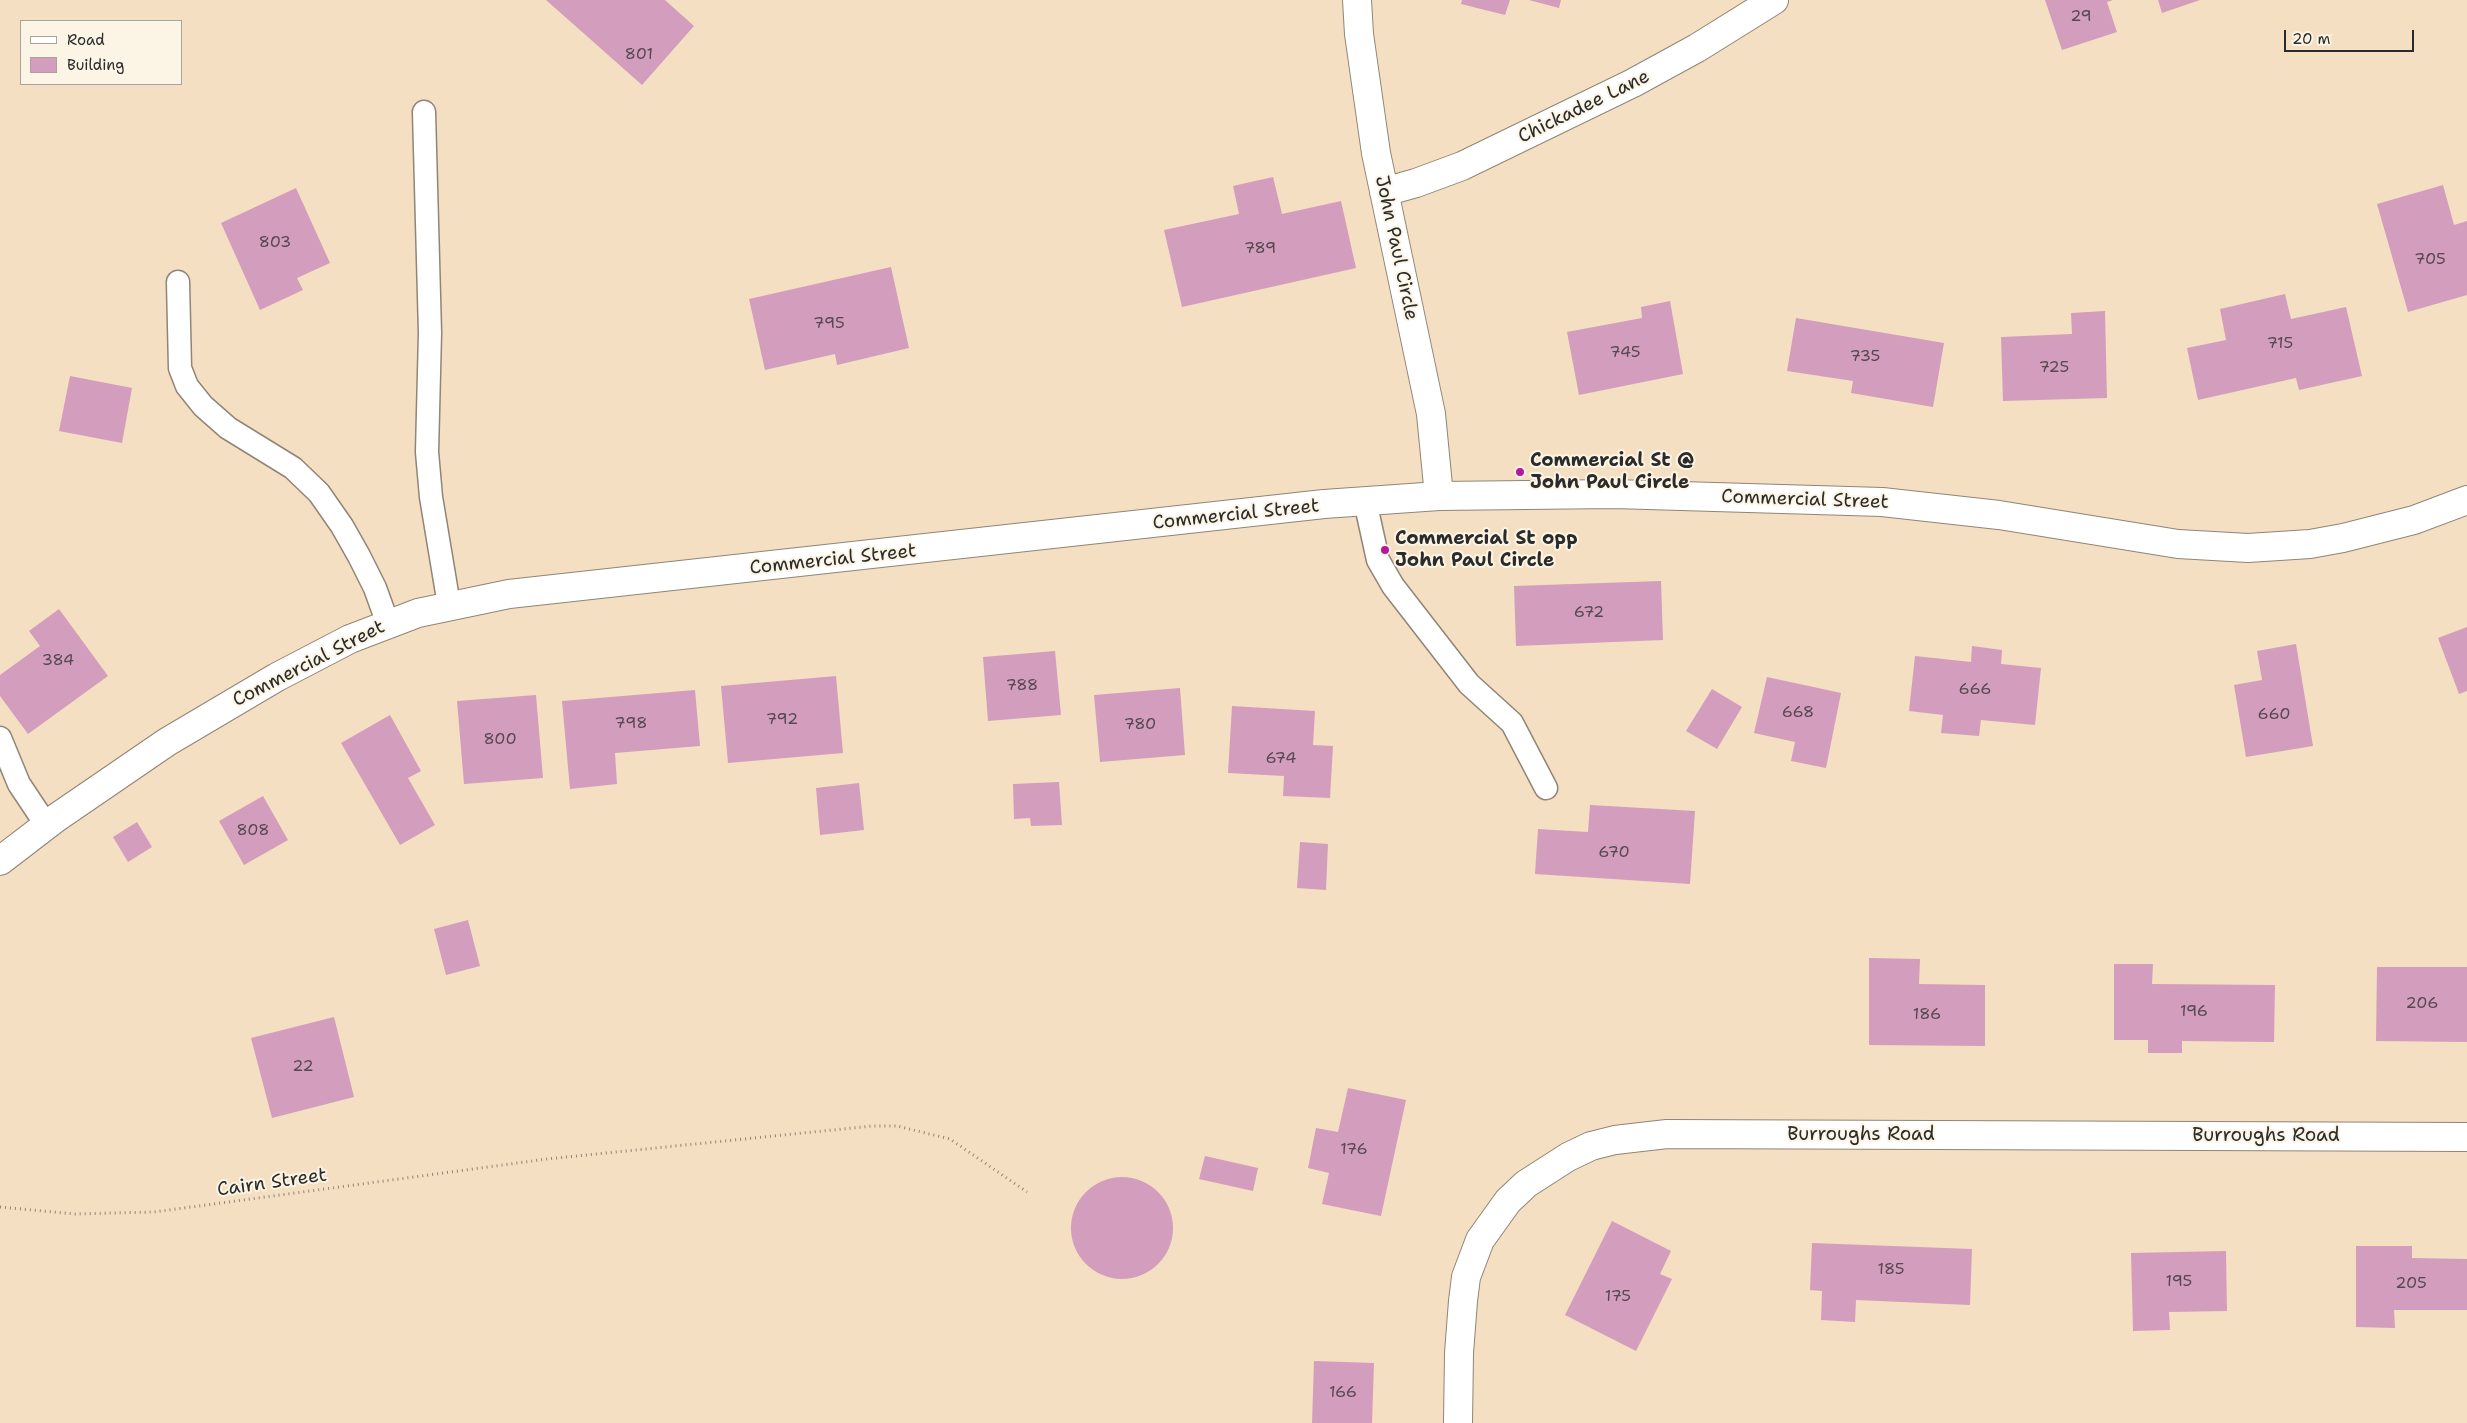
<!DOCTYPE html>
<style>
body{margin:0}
#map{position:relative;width:2467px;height:1423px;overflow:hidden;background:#f4dfc2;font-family:"Shantell Sans",sans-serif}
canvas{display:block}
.legend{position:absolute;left:20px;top:20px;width:162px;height:65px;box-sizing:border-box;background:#fcf5e5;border:1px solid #a8a49b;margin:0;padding:6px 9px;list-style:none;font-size:15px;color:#2b2b2b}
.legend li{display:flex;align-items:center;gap:10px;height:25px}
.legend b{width:25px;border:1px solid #a8a49b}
.scale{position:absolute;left:2284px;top:30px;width:130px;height:22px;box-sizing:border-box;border:2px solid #2b2b2b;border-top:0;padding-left:6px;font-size:15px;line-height:18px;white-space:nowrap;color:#2b2b2b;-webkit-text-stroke:4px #fcf5e5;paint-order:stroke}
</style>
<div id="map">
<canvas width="2467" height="1423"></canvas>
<ul class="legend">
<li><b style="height:6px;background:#fff"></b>Road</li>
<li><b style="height:14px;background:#d39dbd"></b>Building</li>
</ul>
<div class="scale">20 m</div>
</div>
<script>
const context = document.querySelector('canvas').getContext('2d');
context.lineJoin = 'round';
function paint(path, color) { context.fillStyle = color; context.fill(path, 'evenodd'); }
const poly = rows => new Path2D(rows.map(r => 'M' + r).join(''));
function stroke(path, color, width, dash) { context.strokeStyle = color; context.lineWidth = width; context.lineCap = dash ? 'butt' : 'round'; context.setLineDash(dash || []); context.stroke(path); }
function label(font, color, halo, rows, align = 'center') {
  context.font = font + ' "Shantell Sans",sans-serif'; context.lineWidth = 4; context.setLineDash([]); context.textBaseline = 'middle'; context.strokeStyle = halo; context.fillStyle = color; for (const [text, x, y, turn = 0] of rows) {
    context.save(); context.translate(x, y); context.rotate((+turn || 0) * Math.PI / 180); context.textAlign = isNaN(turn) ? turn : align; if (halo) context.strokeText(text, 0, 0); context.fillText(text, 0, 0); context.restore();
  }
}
paint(poly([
 [546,0,665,0,694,26,642,85],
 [1462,0,1510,0,1505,15,1461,4],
 [1529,0,1561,0,1559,8],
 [2045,0,2113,0,2107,2,2117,32,2062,50],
 [2158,0,2200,0,2162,13],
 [1273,177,1282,214,1341,201,1356,268,1182,307,1164,230,1239,214,1233,186],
 [2443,185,2454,225,2467,221,2467,295,2408,312,2377,204],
 [296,188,330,263,297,278,303,290,260,310,221,223],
 [891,267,909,348,837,365,835,354,765,370,749,299],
 [2285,294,2291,319,2346,307,2362,376,2299,390,2296,378,2198,400,2187,348,2226,340,2220,309],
 [1670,301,1683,374,1579,395,1567,332,1642,318,1641,307],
 [2105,311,2107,398,2003,401,2001,337,2072,334,2071,313],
 [1796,318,1944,343,1933,407,1851,393,1853,381,1787,371],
 [70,376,132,388,122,443,59,431],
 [1661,581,1663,640,1516,646,1514,586],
 [59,609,108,676,28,734,0,696,0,675,40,646,29,631],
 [2467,627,2467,691,2459,694,2438,638],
 [2296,644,2313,746,2246,757,2234,685,2262,680,2257,651],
 [1972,646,2002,650,2001,664,2041,668,2035,725,1981,720,1979,736,1941,733,1943,715,1909,711,1915,656,1971,662],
 [1055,651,1061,715,988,721,983,657],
 [836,676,843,753,728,763,721,686],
 [1767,677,1841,693,1826,768,1791,761,1795,742,1754,733],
 [1180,688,1185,755,1100,762,1094,695],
 [1712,689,1742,707,1717,749,1686,731],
 [695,690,700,746,615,753,617,784,570,789,562,701],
 [536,695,543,778,464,784,457,701],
 [1232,706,1315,711,1313,745,1333,746,1330,798,1283,796,1284,776,1228,773],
 [390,715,421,771,408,778,435,825,400,845,341,743],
 [1059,782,1062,825,1031,826,1030,818,1014,819,1013,784],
 [859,783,864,830,820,835,816,788],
 [263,796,288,840,244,865,219,821],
 [1590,805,1695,811,1690,884,1535,874,1538,829,1588,832],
 [137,822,152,847,128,862,113,837],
 [1300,842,1328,844,1326,890,1297,888],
 [468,920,480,966,446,975,434,929],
 [1869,958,1920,959,1919,984,1985,985,1985,1046,1869,1045],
 [2114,964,2153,964,2152,984,2275,985,2274,1042,2182,1041,2182,1053,2148,1053,2148,1040,2114,1040],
 [2377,967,2467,967,2467,1042,2376,1041],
 [334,1017,354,1097,272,1118,251,1038],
 [1348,1088,1406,1100,1381,1216,1322,1204,1329,1173,1308,1168,1316,1128,1338,1132],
 [1205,1156,1258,1168,1253,1191,1199,1179],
 '1071 1228a51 51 0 1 1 102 0a51 51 0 1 1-102 0Z',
 [1612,1221,1671,1251,1660,1274,1672,1279,1636,1351,1565,1315],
 [1812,1243,1972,1249,1970,1305,1856,1300,1855,1322,1821,1320,1822,1291,1810,1290],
 [2356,1246,2412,1246,2412,1258,2467,1259,2467,1310,2394,1310,2395,1328,2356,1327],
 [2226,1251,2227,1311,2169,1312,2170,1330,2133,1331,2131,1253],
 [1314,1361,1374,1363,1372,1423,1312,1423]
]), '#d39dbd');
const lane = poly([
 [424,112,430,333,427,452,431,497,449,605],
 [178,282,180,368,187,386,203,406,228,428,293,468,319,493,342,526,359,556,375,588,388,624],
 [1365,501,1378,560,1393,586,1469,684,1512,723,1546,788],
 [0,738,19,784,47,826]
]);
const street = poly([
 [1357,0,1359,34,1376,153,1431,414,1439,496],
 [1384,192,1416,183,1462,166,1633,83,1697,48,1774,0],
 [1458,1423,1459,1353,1463,1301,1466,1277,1480,1240,1508,1201,1526,1184,1568,1157,1591,1146,1615,1140,1667,1134,2467,1137]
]);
const secondary = poly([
 [0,861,56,818,167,742,277,677,350,639,418,613,509,594,1324,504,1439,496,1614,494,1882,502,1999,515,2178,544,2248,548,2310,544,2343,538,2414,520,2467,500]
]);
stroke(lane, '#908576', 25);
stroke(street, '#908576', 30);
stroke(secondary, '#908576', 30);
stroke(poly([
 [0,1207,75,1214,154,1212,547,1159,872,1126,897,1126,950,1139,1027,1192]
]), '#908576', 3, [1, 4]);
stroke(lane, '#fff', 22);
stroke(street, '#fff', 28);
stroke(secondary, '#fff', 28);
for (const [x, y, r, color] of [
 [1520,472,5,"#b5179e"],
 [1385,550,5,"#b5179e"]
]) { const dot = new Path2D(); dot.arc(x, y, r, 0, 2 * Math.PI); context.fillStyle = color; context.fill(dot); stroke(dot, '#fcf5e5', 2); }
label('16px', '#554850', null, [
 ["29",2081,17],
 ["801",639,55],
 ["803",275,243],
 ["789",1260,249],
 ["705",2430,260],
 ["795",829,324],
 ["715",2280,344],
 ["745",1625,353],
 ["735",1865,357],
 ["725",2054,368],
 ["672",1589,613],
 ["384",58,661],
 ["788",1022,686],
 ["666",1975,690],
 ["668",1798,713],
 ["660",2274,715],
 ["792",782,720],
 ["798",631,724],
 ["780",1140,725],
 ["800",500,740],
 ["674",1281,759],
 ["808",253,831],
 ["670",1614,853],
 ["206",2422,1004],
 ["196",2194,1012],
 ["186",1927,1015],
 ["22",303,1067],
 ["176",1354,1150],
 ["185",1891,1270],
 ["195",2179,1282],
 ["205",2411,1284],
 ["175",1618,1297],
 ["166",1343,1393]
]);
label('19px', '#2b2b2b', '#fcf5e5', [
 ["Chickadee Lane",1584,107,-26],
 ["John Paul Circle",1396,248,78],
 ["Commercial Street",1805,500,2],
 ["Commercial Street",1236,515,-6],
 ["Commercial Street",833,560,-6],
 ["Commercial Street",309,664,-27],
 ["Burroughs Road",1861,1135],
 ["Burroughs Road",2266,1136],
 ["Cairn Street",272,1183,-8]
]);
label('bold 19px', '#2b2b2b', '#fcf5e5', [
 ["Commercial St @",1530,461],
 ["John Paul Circle",1530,483],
 ["Commercial St opp",1395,539],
 ["John Paul Circle",1395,561]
], 'left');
</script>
